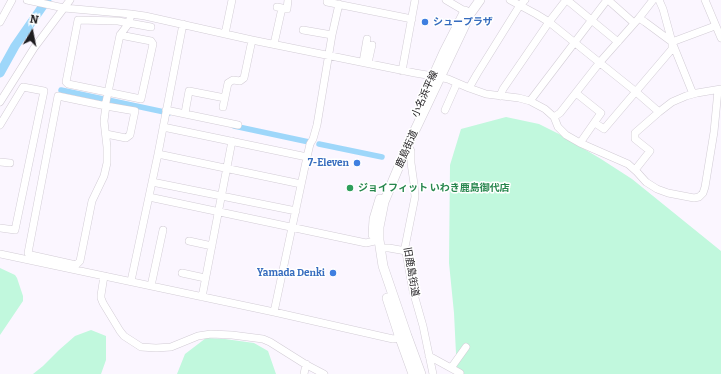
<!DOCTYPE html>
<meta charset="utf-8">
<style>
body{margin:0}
#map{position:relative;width:721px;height:374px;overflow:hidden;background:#fbf6ff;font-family:Bitter,serif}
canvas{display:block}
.north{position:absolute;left:12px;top:12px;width:40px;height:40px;-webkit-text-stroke:3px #fff;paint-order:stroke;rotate:10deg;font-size:11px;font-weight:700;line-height:16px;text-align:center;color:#1e1c1f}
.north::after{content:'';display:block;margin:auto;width:14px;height:18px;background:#1e1c1f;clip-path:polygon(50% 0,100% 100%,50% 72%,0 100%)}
</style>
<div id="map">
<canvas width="721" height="374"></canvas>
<div class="north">N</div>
</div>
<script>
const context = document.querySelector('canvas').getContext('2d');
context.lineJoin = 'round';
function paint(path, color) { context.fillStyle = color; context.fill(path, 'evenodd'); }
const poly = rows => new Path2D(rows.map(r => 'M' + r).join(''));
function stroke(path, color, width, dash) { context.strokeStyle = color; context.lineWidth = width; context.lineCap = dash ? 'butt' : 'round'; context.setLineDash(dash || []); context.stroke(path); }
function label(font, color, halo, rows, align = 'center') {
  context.font = font + ' Bitter,"Noto Sans JP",serif'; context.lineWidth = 3; context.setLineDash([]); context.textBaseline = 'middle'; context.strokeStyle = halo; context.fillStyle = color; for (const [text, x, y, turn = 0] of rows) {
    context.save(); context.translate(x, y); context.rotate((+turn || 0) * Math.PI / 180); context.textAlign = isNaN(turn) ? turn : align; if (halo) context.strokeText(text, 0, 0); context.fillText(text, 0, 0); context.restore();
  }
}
paint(poly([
 [506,117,539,124,559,134,601,159,632,179,721,251,721,374,457,374,454,313,449,263,450,165,461,129],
 [0,268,15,275,17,278,23,296,23,301,0,335],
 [91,330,106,336,106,360,101,374,33,374,43,366,59,350,75,336],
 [206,338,225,339,254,343,268,351,276,374,177,374,185,354]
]), '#c1f8dd');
stroke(poly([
 [61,90,169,113],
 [234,126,309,142],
 [319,144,382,157]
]), '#9ed7fa', 5.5);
stroke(poly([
 [0,73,15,46,47,0]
]), '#9ed7fa', 9);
const minor = poly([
 [27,0,64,8,131,14,145,16,252,40,415,73,439,77,448,79,469,88,486,94,519,98,530,101,545,109,554,117,558,127,566,135,580,143,628,164,637,172,646,182,657,189,668,193,694,198,699,197,703,193,705,187,714,132,718,90],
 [327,0,327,2,412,19],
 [446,0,468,13],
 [510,0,536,14,549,22,635,91,659,112],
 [567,0,618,42],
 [608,0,634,23],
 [659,0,663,9,672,42,693,94],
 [705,0,721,38],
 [277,7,287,9,288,0],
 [0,22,12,0],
 [303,30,332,35],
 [225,34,232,0],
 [120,35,151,41,153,44,141,99,68,84,66,82,78,20,118,21,151,27],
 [672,42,715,26],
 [274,44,282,8],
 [363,62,367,39],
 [368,63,372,45],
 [402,71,415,0],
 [469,88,477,74,520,5,525,0],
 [576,93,601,113,580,143],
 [500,96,503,89,549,22,566,0],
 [530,101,607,0],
 [0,102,34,48,70,0],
 [223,107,228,83,233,80,240,81,244,78,252,40],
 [166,110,238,125],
 [445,110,457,83],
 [185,113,189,91,225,98],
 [554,117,560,113,600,62,639,18,653,0],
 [595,123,604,129,672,49,672,42,645,22,639,18],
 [0,125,23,87,44,91,15,230,0,228],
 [163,127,307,157],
 [106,134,126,138,130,135,135,111,106,106,58,96,28,253,31,255,76,265,80,261,92,201,104,176,107,163,107,147,104,121,105,113,106,106,106,102,120,35,129,23,131,14],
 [407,147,410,149,411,151,411,163,414,184,415,197,405,247,413,291,423,326,433,374],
 [158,154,301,184],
 [0,162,10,163],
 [635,170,650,151,635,139,635,133,659,112,672,102,686,96,697,93,721,89],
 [152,182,296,211],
 [149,197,366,243,379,240],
 [189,241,212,246],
 [380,248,389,248,406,251],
 [0,254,274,312,393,339,405,337],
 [182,273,205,278],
 [104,276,101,295,101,298,103,303,120,331,124,336,141,347,156,348,171,347,198,336,211,334,232,335,263,339,270,342,305,364,324,374],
 [131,281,158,154,183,24],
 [151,286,163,230],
 [202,297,232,141],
 [274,312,307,157,310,144,313,139,317,125,332,35,339,4],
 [429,356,460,373],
 [451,368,466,347],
 [304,374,306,364]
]);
const major = poly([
 [422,101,444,52,465,11],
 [373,235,374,219,380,199],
 [387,298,400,338,413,374],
 [421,374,407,336,383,266,379,240,379,227,384,202,407,147,463,29,470,14,480,0]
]);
stroke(minor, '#d2ccd5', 8);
stroke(major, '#d2ccd5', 10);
stroke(minor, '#fff', 7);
stroke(major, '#fff', 9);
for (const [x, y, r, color] of [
 [425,22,4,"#3f7fe0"],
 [357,163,4,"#3f7fe0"],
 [350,188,4,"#2e9e5b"],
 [333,273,4,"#3f7fe0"]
]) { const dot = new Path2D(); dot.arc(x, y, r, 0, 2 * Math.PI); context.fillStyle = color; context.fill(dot); stroke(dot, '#fff', 1.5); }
label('bold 10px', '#366cbe', '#fff', [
 ["シュープラザ",433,22,"left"],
 ["7-Eleven",349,163],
 ["Yamada Denki",325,273]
], 'right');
label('10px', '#1e1c1f', '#fff', [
 ["小名浜平線",425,94,-66],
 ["鹿島街道",407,149,-66],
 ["旧鹿島街道",411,272,80]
]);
label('bold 10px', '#27864d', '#fff', [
 ["ジョイフィット いわき鹿島御代店",358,188]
], 'left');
</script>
